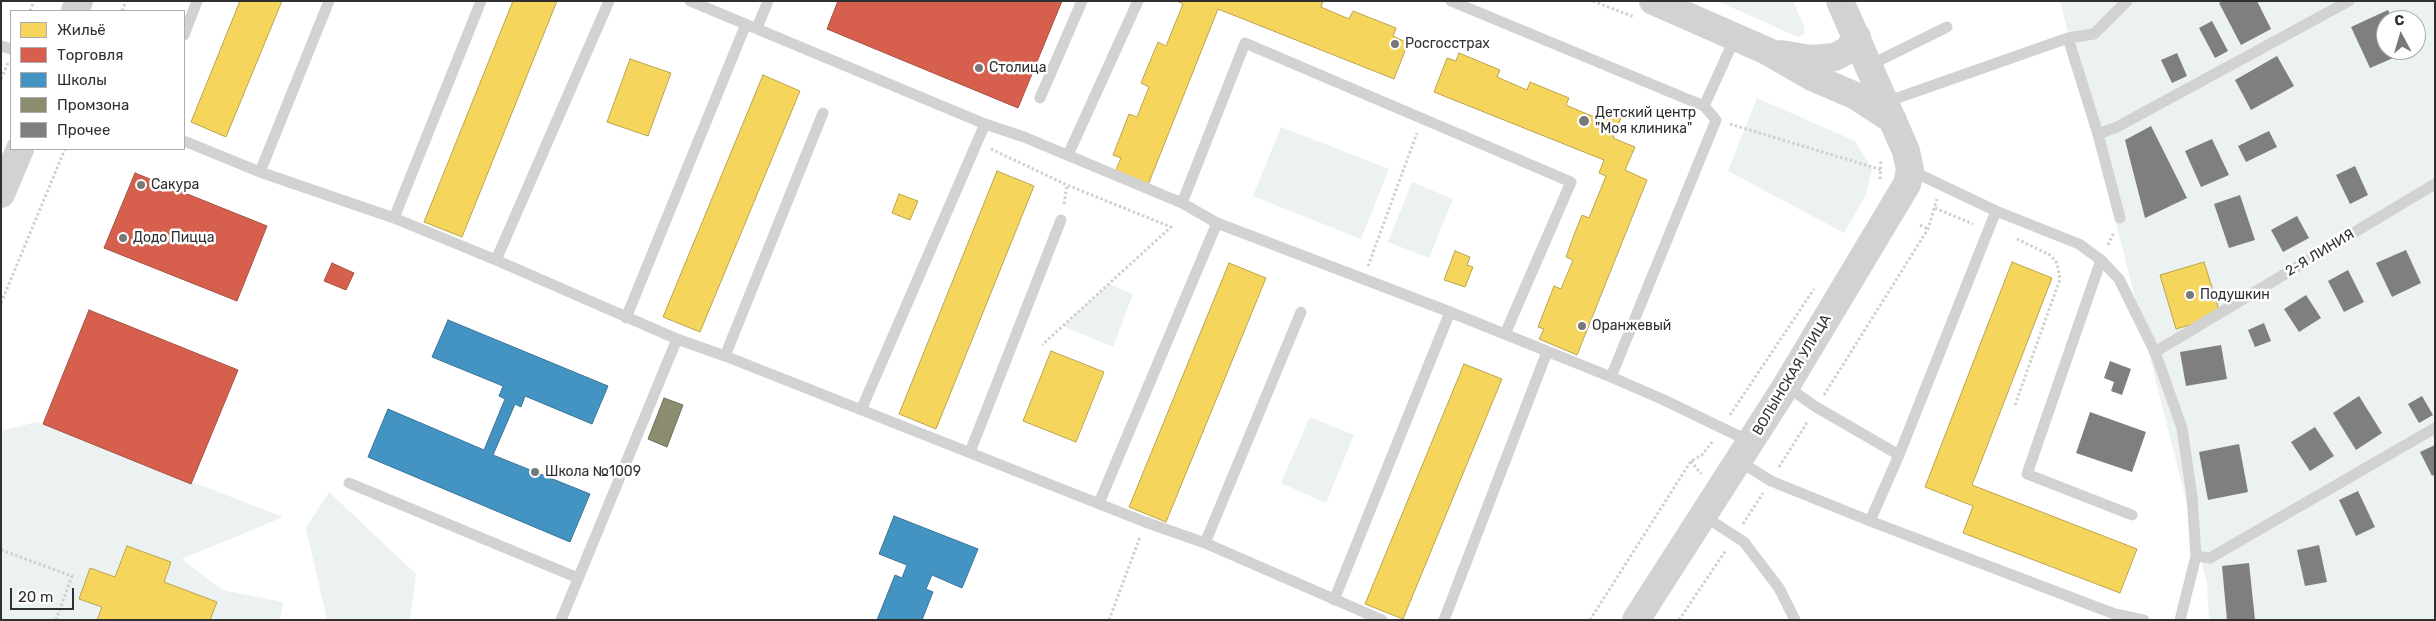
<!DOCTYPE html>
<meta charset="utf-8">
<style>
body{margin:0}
#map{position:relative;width:2436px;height:621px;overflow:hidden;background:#fff;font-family:Rubik,sans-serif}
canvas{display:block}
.frame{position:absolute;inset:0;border:2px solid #303030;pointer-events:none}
.legend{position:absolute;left:10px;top:10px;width:175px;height:140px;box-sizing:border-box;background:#fff;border:1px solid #acacac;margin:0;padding:6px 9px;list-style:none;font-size:15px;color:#303030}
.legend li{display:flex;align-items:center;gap:10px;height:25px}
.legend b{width:25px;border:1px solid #acacac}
.north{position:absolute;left:2376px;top:10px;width:50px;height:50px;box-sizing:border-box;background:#fff;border:1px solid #acacac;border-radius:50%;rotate:354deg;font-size:14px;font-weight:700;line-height:20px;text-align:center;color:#303030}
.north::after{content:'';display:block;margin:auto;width:18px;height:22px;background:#787878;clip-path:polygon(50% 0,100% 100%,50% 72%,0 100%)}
.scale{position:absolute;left:10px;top:588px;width:64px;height:22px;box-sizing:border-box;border:2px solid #303030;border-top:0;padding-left:6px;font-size:15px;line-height:18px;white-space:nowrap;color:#303030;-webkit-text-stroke:4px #fff;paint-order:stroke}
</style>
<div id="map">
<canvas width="2436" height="621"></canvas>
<div class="frame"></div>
<ul class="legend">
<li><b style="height:14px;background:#f6d55c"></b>Жильё</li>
<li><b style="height:14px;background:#d6604d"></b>Торговля</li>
<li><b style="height:14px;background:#4393c3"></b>Школы</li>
<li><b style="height:14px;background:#8c8c6e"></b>Промзона</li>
<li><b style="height:14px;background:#7f7f7f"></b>Прочее</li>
</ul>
<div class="north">С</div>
<div class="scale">20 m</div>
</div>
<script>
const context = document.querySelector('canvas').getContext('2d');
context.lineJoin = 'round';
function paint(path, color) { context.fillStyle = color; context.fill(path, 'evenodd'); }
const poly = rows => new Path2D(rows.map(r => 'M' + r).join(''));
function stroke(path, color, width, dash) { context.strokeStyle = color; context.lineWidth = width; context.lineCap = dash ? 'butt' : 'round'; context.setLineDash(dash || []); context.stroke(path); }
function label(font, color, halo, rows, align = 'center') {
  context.font = font + ' Rubik,sans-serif'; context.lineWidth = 5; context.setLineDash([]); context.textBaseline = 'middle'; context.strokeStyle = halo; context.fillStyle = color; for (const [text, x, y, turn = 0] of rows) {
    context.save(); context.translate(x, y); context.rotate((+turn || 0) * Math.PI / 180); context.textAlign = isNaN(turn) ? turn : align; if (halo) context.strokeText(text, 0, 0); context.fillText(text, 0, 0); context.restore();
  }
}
paint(poly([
 [1717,1,1793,1,1804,26,1804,34,1798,37],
 [2060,1,2435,1,2435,620,2209,620,2207,584],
 [2386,20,2416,20,2416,50,2386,50],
 [1757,98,1855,141,1872,169,1866,195,1844,233,1728,171],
 [1281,127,1389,169,1361,239,1253,196],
 [1412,182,1453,199,1429,258,1388,242],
 [1109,284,1133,294,1113,347,1063,326],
 [1310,417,1354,435,1326,503,1281,483],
 [37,422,283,517,182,559,222,590,283,602,280,620,1,620,1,431],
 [329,492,416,574,410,620,327,620,306,528]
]), '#ebf2f1');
const homes = poly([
 [240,1,282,1,226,137,191,122,240,1],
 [513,1,557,1,462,237,424,222,513,1],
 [1177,1,1323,1,1321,7,1349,19,1353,11,1396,28,1393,36,1408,43,1394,79,1218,9,1148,185,1115,172,1121,158,1113,155,1129,114,1137,117,1149,87,1141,83,1158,42,1166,46,1183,4,1177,1],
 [1459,53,1500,70,1497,77,1527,90,1530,82,1569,98,1566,105,1587,114,1606,121,1609,113,1621,118,1613,138,1635,147,1625,170,1647,180,1577,355,1539,339,1544,329,1538,327,1554,286,1561,289,1573,260,1566,257,1574,235,1582,215,1589,218,1606,176,1599,173,1604,160,1434,92,1447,58,1456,61,1459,53],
 [630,59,671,73,648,136,607,122,630,59],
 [763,75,800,91,700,332,663,317,763,75],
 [997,171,1034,186,936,429,899,414,997,171],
 [899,194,918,201,910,220,892,213,899,194],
 [1455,251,1470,257,1467,265,1473,267,1465,287,1444,280,1455,251],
 [2012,262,2052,278,1972,485,2137,549,2120,593,1963,533,1973,506,1925,487,2012,262],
 [2204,262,2221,316,2176,329,2160,275,2204,262],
 [1229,263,1266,278,1166,522,1129,507,1229,263],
 [1051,351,1104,372,1076,442,1023,421,1051,351],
 [1464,364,1502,379,1403,619,1365,604,1464,364],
 [127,546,171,562,164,582,217,602,210,620,97,620,102,607,79,599,90,568,115,577,127,546]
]);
paint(homes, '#f6d55c');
stroke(homes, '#bba44f', 1);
const shops = poly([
 [838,1,1062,1,1018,108,827,29,838,1],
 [135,173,267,226,237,301,104,248,135,173],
 [332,263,354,273,346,290,324,281,332,263],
 [89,310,238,370,191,484,43,424,89,310]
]);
paint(shops, '#d6604d');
stroke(shops, '#a45244', 1);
const schools = poly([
 [448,320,608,386,592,424,525,396,521,407,515,404,493,455,590,494,570,542,368,457,388,409,484,450,505,399,499,396,503,386,432,357,448,320],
 [894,516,978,549,962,588,932,575,926,589,933,592,922,620,877,620,895,575,902,578,907,565,879,554,894,516]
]);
paint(schools, '#4393c3');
stroke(schools, '#3d7597', 1);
const industry = poly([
 [664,398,683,405,667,447,648,439,664,398]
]);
paint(industry, '#8c8c6e');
stroke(industry, '#70705b', 1);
paint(poly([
 [2223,1,2257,1,2271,29,2241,45,2219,3],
 [2388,10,2393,20,2386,20,2386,50,2407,52,2370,68,2351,27],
 [2212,21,2228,51,2215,58,2199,28],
 [2177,53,2187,76,2172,83,2161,60],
 [2277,56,2294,86,2251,110,2235,80],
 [2151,126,2187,198,2145,218,2125,140],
 [2269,131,2277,147,2246,162,2238,146],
 [2212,139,2229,175,2201,187,2185,151],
 [2355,166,2368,195,2350,204,2336,175],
 [2240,195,2255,240,2229,248,2214,204],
 [2297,216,2309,238,2283,252,2271,230],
 [2406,250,2421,283,2392,297,2376,263],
 [2348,270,2364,302,2344,312,2328,281],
 [2306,295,2321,318,2299,332,2284,309],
 [2264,323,2271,341,2255,347,2248,330],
 [2221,345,2227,379,2186,386,2180,352],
 [2110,361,2131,369,2122,395,2111,391,2114,382,2104,378],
 [2359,396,2382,433,2356,450,2333,413],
 [2422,396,2433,415,2419,423,2408,404],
 [2090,412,2146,432,2132,472,2076,453],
 [2315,427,2334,456,2310,471,2291,442],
 [2239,444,2248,492,2208,500,2199,452],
 [2435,445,2435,474,2432,476,2420,452],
 [2358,491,2375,527,2356,536,2339,500],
 [2319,545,2327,582,2305,586,2297,550],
 [2249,563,2255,620,2227,620,2222,566]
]), '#7f7f7f');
stroke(poly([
 [1593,1,1634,17],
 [30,11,34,1],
 [122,11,126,1],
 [1,79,8,63],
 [1730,124,1882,170],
 [991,149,1067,185,1171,227,1042,345],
 [1880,179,1881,160],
 [1064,204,1067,185],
 [1935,208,1973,224],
 [1920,225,1928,229],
 [2108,245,2114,232],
 [1368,266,1417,133],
 [1,303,65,149],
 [1824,395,1928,229,1937,199],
 [2015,405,2060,279,2057,263,2050,255,2017,239],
 [1730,415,1814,289],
 [1691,461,1701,474],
 [1779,467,1808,421],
 [1743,524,1763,493],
 [1,550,72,576,56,620],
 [1109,620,1140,537],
 [1590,620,1691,461,1702,455,1713,441],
 [1679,620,1726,550]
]), '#d0d0d0', 3, [2.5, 2.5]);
stroke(poly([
 [690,1,985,124,1024,137,1182,203,1217,223,1450,312,1611,377,1664,400,1751,442],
 [1451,1,1704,106,1716,120,1611,377],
 [757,28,768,1],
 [184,35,197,1],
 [2068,38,2098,134,2120,218],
 [1,46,11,49],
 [1870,65,1947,27],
 [1040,98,1082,1],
 [1886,102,2068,38,2094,34,2127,1],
 [1704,106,1735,38],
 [2098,134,2117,127,2349,1],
 [184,141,260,172,394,218,496,260,677,339,725,356,1145,522,1205,543,1382,620],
 [1068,155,1138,1],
 [1910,170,1996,211,2079,244,2101,260,2027,474,2132,515],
 [260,172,329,1],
 [1182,203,1245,43,1571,182,1505,334],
 [394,218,481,1],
 [496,260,609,1],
 [2101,260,2119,279,2155,352,2182,428,2192,497,2196,556,2180,620],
 [626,318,746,24],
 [2155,352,2435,184],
 [725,356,823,113],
 [1786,386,1816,407,1899,455],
 [861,410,985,124],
 [970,452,1061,220],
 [1739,461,1771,481,1870,521,2112,613,2144,620],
 [349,483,578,578],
 [1099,503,1217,223],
 [1704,516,1744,542,1779,588,1795,620],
 [1870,521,1899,455,1996,211],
 [1205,543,1301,312],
 [2196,556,2210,558,2435,428],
 [1334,600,1450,312],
 [561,620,677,339],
 [1444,620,1547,352]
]), '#d2d2d2', 11);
stroke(poly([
 [1653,1,1767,51,1814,78,1856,96,1893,120],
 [75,11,79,1],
 [1781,54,1811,59,1835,57,1848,50,1857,37],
 [1,194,20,149],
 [1636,620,1786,386,1907,184,1910,170,1906,151,1840,1]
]), '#d2d2d2', 28);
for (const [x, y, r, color] of [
 [1395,44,5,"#787878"],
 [979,68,5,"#787878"],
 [1584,121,6,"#787878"],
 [141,185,5,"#787878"],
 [123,238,5,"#787878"],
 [2190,295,5,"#787878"],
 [1582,326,5,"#787878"],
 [535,472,5,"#787878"]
]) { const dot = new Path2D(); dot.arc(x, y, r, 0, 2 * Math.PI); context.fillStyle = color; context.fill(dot); stroke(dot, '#fff', 2); }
label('14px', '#303030', '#fff', [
 ["Росгосстрах",1405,44],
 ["Столица",989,68],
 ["Детский центр",1595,113],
 ["\"Моя клиника\"",1595,129],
 ["Сакура",151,185],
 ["Додо Пицца",133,238],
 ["Подушкин",2200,295],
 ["Оранжевый",1592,326],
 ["Школа №1009",545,472]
], 'left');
label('14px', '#303030', '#fff', [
 ["2-Я ЛИНИЯ",2320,253,-31],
 ["ВОЛЫНСКАЯ УЛИЦА",1792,375,-59]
]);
</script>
